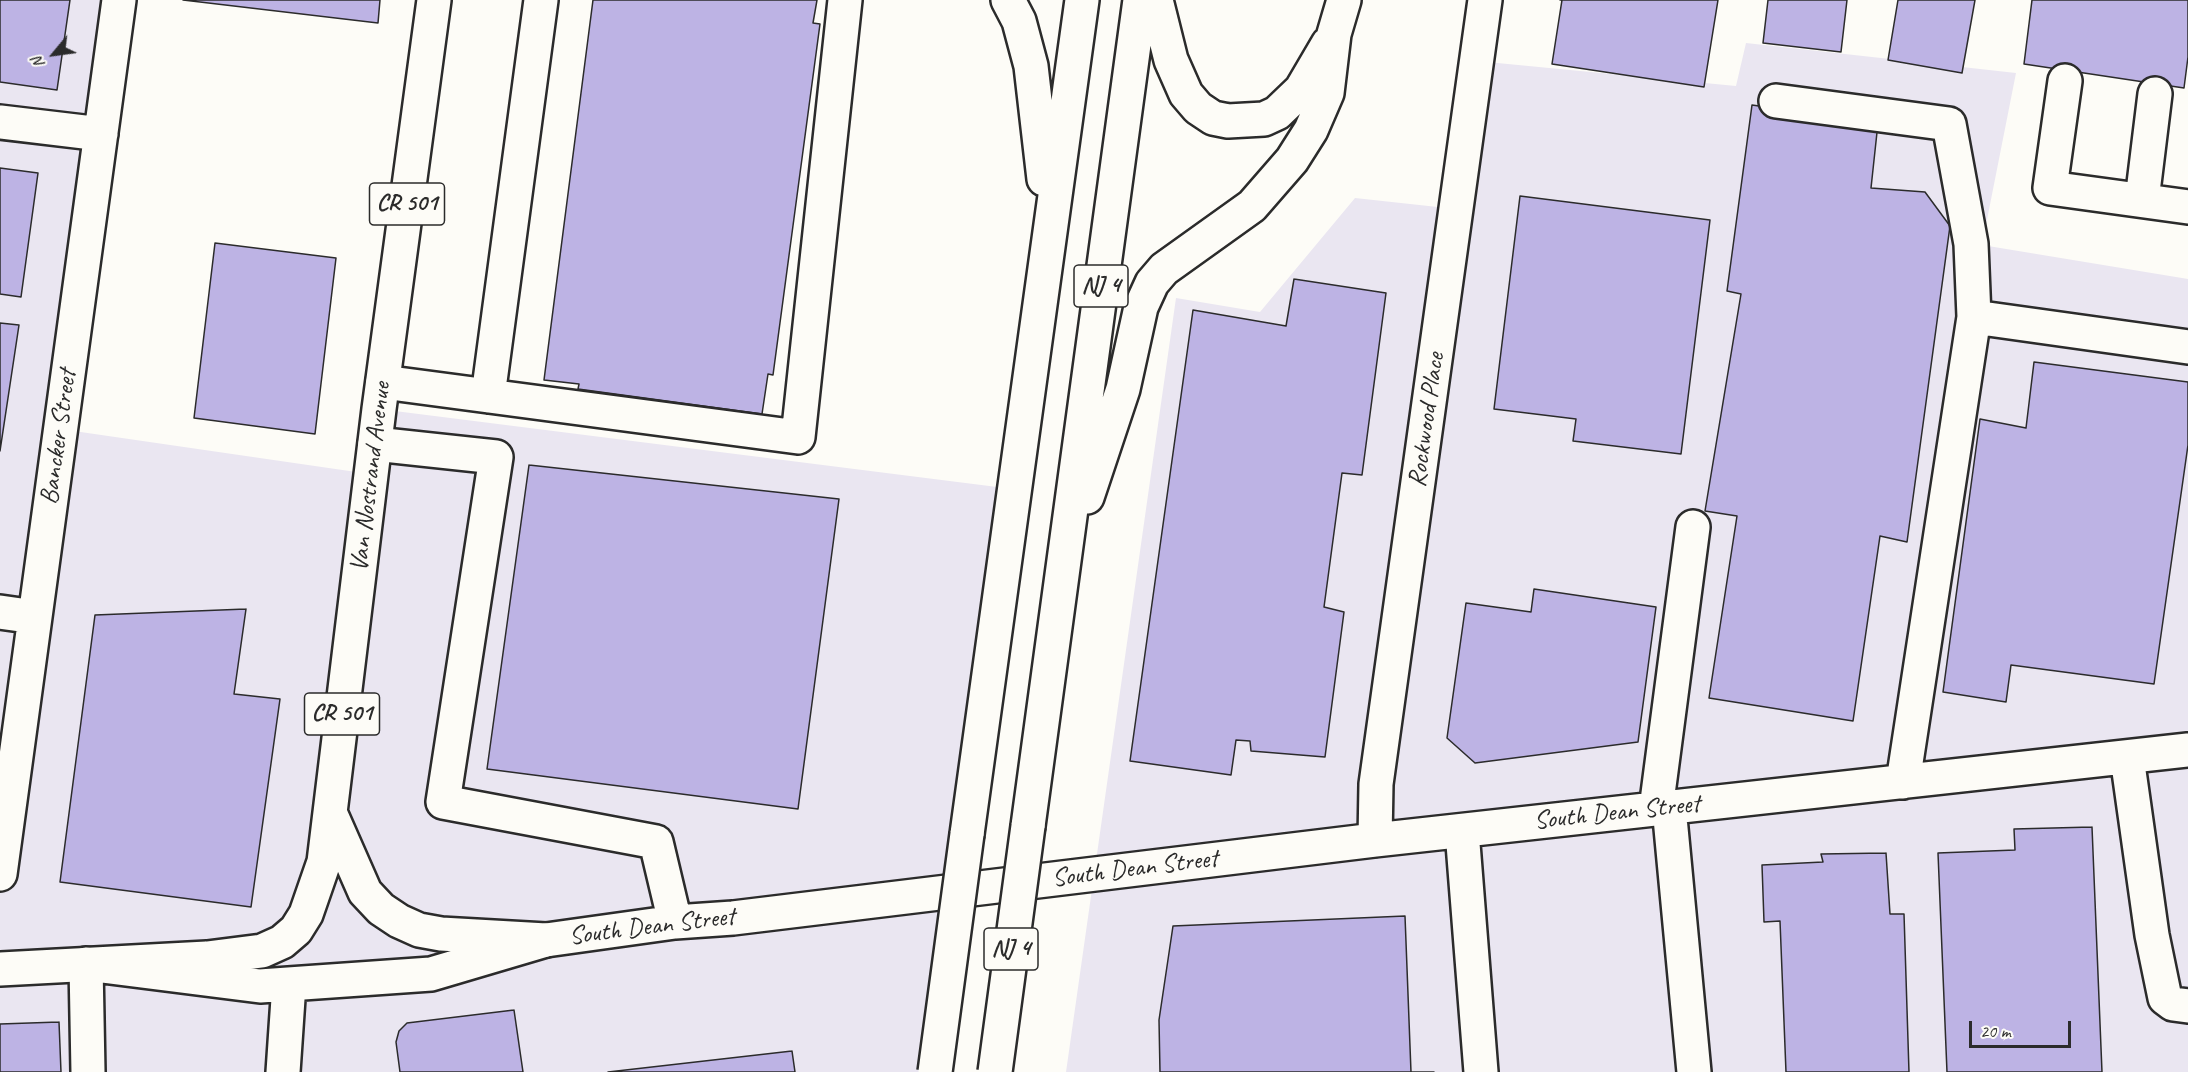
<!DOCTYPE html>
<style>
body{margin:0}
#map{position:relative;width:2188px;height:1072px;overflow:hidden;background:#fdfcf7;font-family:Caveat,sans-serif}
canvas{display:block}
.north{position:absolute;left:24px;top:24px;width:60px;height:60px;-webkit-text-stroke:4px #fdfcf7;paint-order:stroke;rotate:241deg;font-size:16px;font-weight:700;line-height:24px;text-align:center;color:#2b2b2b}
.north::after{content:'';display:block;margin:auto;width:21px;height:27px;background:#2b2b2b;clip-path:polygon(50% 0,100% 100%,50% 72%,0 100%)}
.scale{position:absolute;left:1969px;top:1021px;width:102px;height:27px;box-sizing:border-box;border:3px solid #2b2b2b;border-top:0;padding-left:8px;font-size:18px;line-height:21px;white-space:nowrap;color:#2b2b2b;-webkit-text-stroke:4px #fdfcf7;paint-order:stroke}
</style>
<div id="map">
<canvas width="2188" height="1072"></canvas>
<div class="north">N</div>
<div class="scale">20 m</div>
</div>
<script>
const context = document.querySelector('canvas').getContext('2d');
context.lineJoin = 'round';
function paint(path, color) { context.fillStyle = color; context.fill(path, 'evenodd'); }
const poly = rows => new Path2D(rows.map(r => 'M' + r).join(''));
function stroke(path, color, width, dash) { context.strokeStyle = color; context.lineWidth = width; context.lineCap = dash ? 'butt' : 'round'; context.setLineDash(dash || []); context.stroke(path); }
function label(font, color, halo, rows, align = 'center') {
  context.font = font + ' Caveat,sans-serif'; context.lineWidth = 5; context.setLineDash([]); context.textBaseline = 'middle'; context.strokeStyle = halo; context.fillStyle = color; for (const [text, x, y, turn = 0] of rows) {
    context.save(); context.translate(x, y); context.rotate((+turn || 0) * Math.PI / 180); context.textAlign = isNaN(turn) ? turn : align; if (halo) context.strokeText(text, 0, 0); context.fillText(text, 0, 0); context.restore();
  }
}
paint(poly([
 [0,0,119,0,60,429,370,474,379,409,1013,489,935,1072,0,1072],
 [1746,43,2016,73,1982,245,2188,279,2188,1072,1066,1072,1176,298,1260,312,1355,198,1456,209,1487,62,1736,86]
]), '#eae6f1');
const building = poly([
 [0,0,70,0,57,90,0,82,0,0],
 [183,0,380,0,378,23,183,0],
 [593,0,817,0,813,23,820,24,773,375,768,374,762,414,578,389,579,384,544,380,593,0],
 [1560,0,1718,0,1704,87,1552,64,1562,0,1560,0],
 [1768,0,1847,0,1841,52,1763,43,1768,0],
 [1898,0,1975,0,1962,73,1888,60,1898,0],
 [2032,0,2188,0,2188,57,2184,88,2024,64,2032,0],
 [1752,105,1878,123,1871,188,1925,192,1950,226,1907,542,1880,536,1853,721,1709,698,1737,516,1705,511,1741,294,1727,291,1752,105],
 [0,168,38,173,21,297,0,294,0,168],
 [1520,196,1710,220,1681,454,1573,441,1576,419,1494,409,1520,196],
 [215,243,336,258,315,434,194,418,215,243],
 [1294,279,1386,293,1362,475,1342,473,1324,607,1344,612,1325,757,1251,751,1250,741,1236,740,1231,775,1130,761,1193,310,1286,326,1294,279],
 [0,323,19,325,0,451,0,323],
 [2034,362,2188,382,2188,445,2154,684,2011,665,2006,702,1943,692,1980,419,2026,428,2034,362],
 [529,465,839,499,798,809,487,769,529,465],
 [1534,589,1656,607,1638,742,1475,763,1447,738,1466,603,1531,612,1534,589],
 [246,609,234,694,280,699,251,907,60,882,95,615,246,609],
 [2092,827,2102,1072,1947,1072,1938,853,2015,850,2014,829,2092,827],
 [1886,853,1890,914,1904,914,1909,1072,1786,1072,1780,921,1764,922,1762,865,1823,862,1821,854,1886,853],
 [1405,916,1411,1072,1434,1072,1160,1072,1159,1020,1173,926,1405,916],
 [514,1010,523,1072,400,1072,396,1042,399,1031,407,1023,514,1010],
 [59,1022,61,1072,0,1072,0,1024,59,1022],
 [792,1051,795,1072,608,1072,792,1051]
]);
paint(building, '#bdb3e4');
stroke(building, '#2b2b2b', 1.5);
const minor = poly([
 [2065,81,2050,188,2188,207],
 [1776,101,1949,124,1971,244,1974,317],
 [0,122,101,134],
 [2142,200,2155,94],
 [383,382,798,437,845,0],
 [488,396,541,0],
 [375,444,496,457,443,802,656,842,675,922],
 [0,612,35,617],
 [2127,757,2152,935,2165,998,2173,1004,2188,1006],
 [1903,782,1974,317,2188,347],
 [1669,807,1694,1072],
 [1656,809,1693,527],
 [1462,831,1481,1072],
 [1375,840,1376,784,1485,0],
 [0,874,119,0],
 [88,1072,86,964,260,986,431,974,546,940,675,922,733,918,1375,840,2188,750],
 [283,1072,289,984]
]);
const major = poly([
 [332,817,365,892,381,909,399,921,419,930,441,934,546,940],
 [0,969,207,958,262,951,282,942,296,930,306,914,324,862,379,409,434,0]
]);
const highway = poly([
 [1008,0,1019,21,1031,66,1044,179],
 [1156,0,1171,60,1186,94,1198,108,1213,118,1228,121,1264,119,1277,113,1301,90,1328,44],
 [1087,497,1123,389,1141,307,1152,283,1164,269,1252,206,1292,160,1311,130,1327,93,1334,34,1344,0],
 [1028,826,1140,0],
 [967,834,1082,0]
]);
stroke(minor, '#2b2b2b', 38);
stroke(major, '#2b2b2b', 38);
stroke(highway, '#2b2b2b', 38);
stroke(minor, '#fdfcf7', 33);
stroke(major, '#fdfcf7', 33);
stroke(highway, '#fdfcf7', 33);
const highwayBridge = poly([
 [935,1072,967,834],
 [995,1072,1028,826]
]);
stroke(highwayBridge, '#2b2b2b', 38, []);
stroke(highwayBridge, '#fdfcf7', 33);
for (const [x, y, w] of [
 [407,204,75],
 [1101,286,54],
 [342,714,75],
 [1011,949,54]
]) { const box = new Path2D(); box.roundRect(x - w / 2, y - 21, w, 42, 4.5); context.fillStyle = '#fdfcf7'; context.fill(box); stroke(box, '#2b2b2b', 1.5); }
label('bold 24px', '#2b2b2b', null, [
 ["CR 501",407,204],
 ["NJ 4",1101,286],
 ["CR 501",342,714],
 ["NJ 4",1011,949]
]);
label('26px', '#2b2b2b', '#fdfcf7', [
 ["Rockwood Place",1427,420,-82],
 ["Bancker Street",59,437,-82],
 ["Van Nostrand Avenue",371,477,-83],
 ["South Dean Street",1617,813,-6],
 ["South Dean Street",1135,869,-7],
 ["South Dean Street",652,927,-7]
]);
</script>
